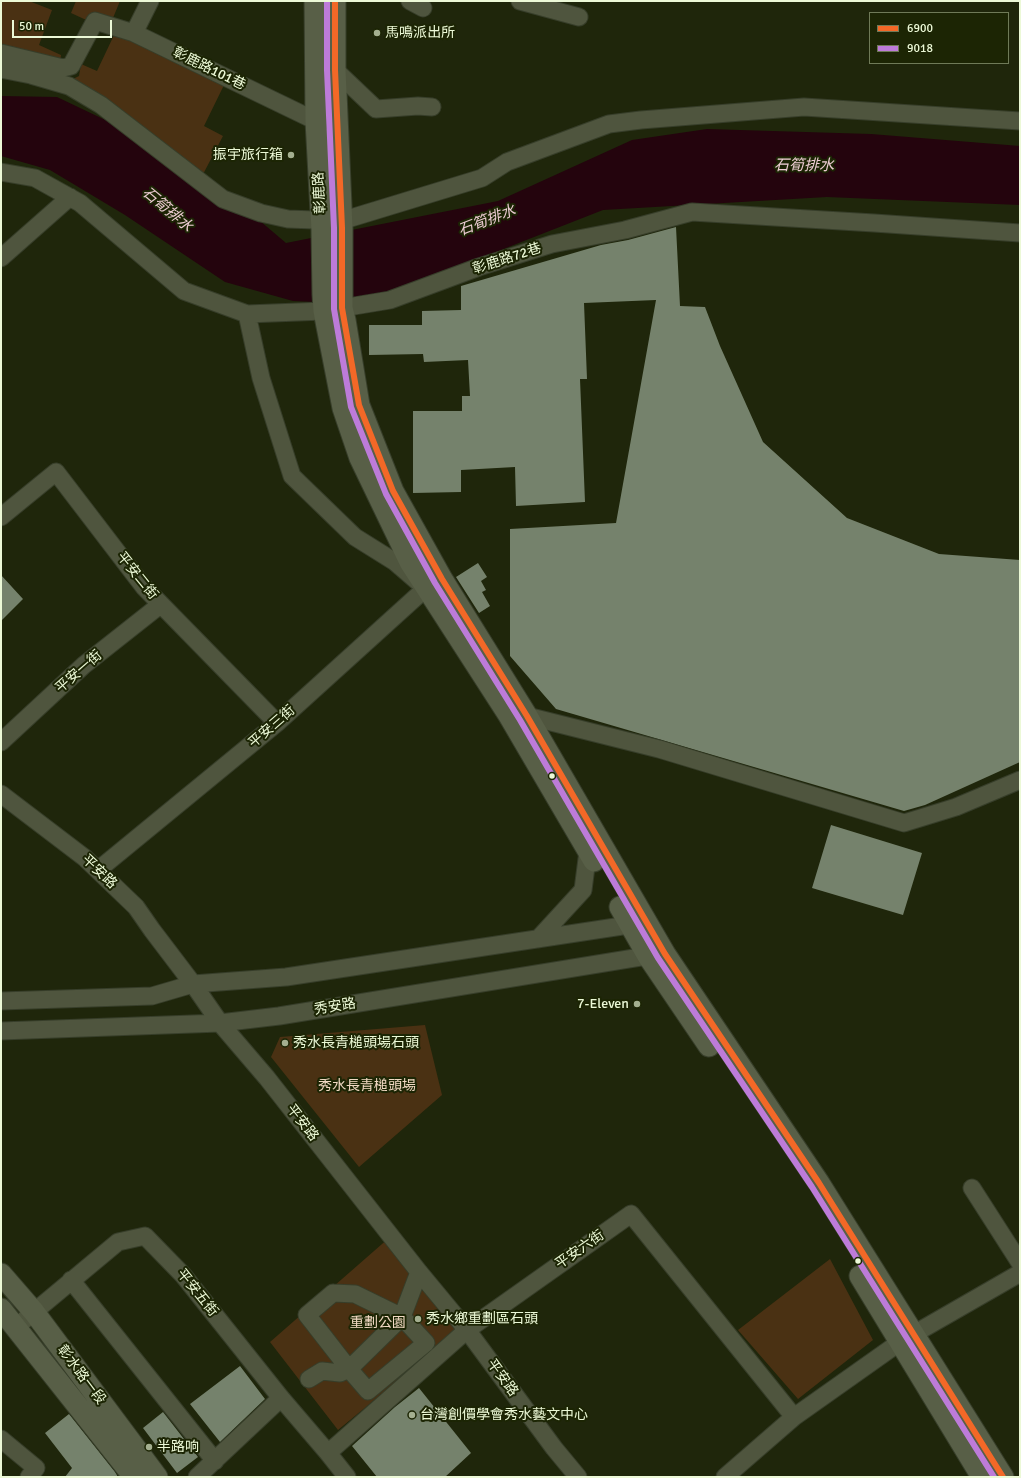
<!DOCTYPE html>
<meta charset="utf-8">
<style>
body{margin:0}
#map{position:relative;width:1021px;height:1478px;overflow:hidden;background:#1f260b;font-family:Signika,sans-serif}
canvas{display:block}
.frame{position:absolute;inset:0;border:2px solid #ecf9d7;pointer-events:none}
.legend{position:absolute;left:869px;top:12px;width:140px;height:52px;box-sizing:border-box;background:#1c2504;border:1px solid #6f7a58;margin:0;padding:5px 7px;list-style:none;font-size:12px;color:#ecf9d7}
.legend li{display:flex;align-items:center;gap:8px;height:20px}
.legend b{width:20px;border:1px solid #6f7a58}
.scale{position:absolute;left:12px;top:20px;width:100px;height:18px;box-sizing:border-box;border:2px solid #ecf9d7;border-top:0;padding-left:5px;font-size:12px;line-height:14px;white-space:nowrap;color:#ecf9d7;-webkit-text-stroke:3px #1c2504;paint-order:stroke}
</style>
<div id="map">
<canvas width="1021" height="1478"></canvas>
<div class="frame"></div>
<ul class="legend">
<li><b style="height:5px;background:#f36827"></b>6900</li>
<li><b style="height:5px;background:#bd7bd9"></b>9018</li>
</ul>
<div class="scale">50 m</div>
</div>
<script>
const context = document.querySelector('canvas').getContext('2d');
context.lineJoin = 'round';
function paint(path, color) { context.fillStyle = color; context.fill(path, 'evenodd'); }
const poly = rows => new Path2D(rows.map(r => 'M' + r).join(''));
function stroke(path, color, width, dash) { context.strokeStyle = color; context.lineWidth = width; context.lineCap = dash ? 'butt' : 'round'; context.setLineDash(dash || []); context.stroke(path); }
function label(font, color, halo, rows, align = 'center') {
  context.font = font + ' Signika,"Noto Sans TC",sans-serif'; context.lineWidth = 4; context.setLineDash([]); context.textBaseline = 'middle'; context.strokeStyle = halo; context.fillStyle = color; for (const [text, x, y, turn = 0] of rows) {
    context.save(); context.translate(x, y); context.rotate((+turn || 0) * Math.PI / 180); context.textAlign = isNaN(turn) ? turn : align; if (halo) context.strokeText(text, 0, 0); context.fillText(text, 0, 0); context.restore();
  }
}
paint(poly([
 [1,1,29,1,52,10,39,45,61,55,58,80,1,62],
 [76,1,120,1,108,30,71,13],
 [115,33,129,34,224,85,204,126,223,136,200,180,63,84,79,76,81,64,97,71],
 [425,1025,442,1095,359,1167,271,1057,280,1037],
 [390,1237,463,1327,338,1430,270,1342],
 [830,1259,873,1340,798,1399,738,1330]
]), '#4a3113');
paint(poly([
 [1,96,57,97,141,137,253,215,286,243,498,201,632,140,707,129,871,134,1020,146,1020,205,827,197,603,210,363,304,293,301,225,282,125,215,50,170,1,156]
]), '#24040d');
paint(poly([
 [676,227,680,306,705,307,720,346,763,442,847,518,939,554,1020,560,1020,762,925,805,904,811,556,709,510,656,510,529,616,523,656,300,584,303,587,379,580,379,585,502,516,506,515,467,461,470,461,492,413,493,413,411,462,411,462,396,470,396,468,360,424,362,423,354,369,355,369,325,422,325,422,311,461,310,461,286,601,245,628,240],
 [478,563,487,577,481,581,486,590,482,592,490,606,479,613,456,577],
 [1,575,23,599,1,621],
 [831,825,922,853,903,915,812,888],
 [240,1366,265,1399,220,1442,190,1404],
 [419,1388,471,1453,445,1477,377,1477,352,1446,395,1407],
 [163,1412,198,1457,177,1473,143,1428],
 [69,1414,115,1472,118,1477,65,1477,72,1468,45,1433]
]), '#75826c');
const minor = poly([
 [150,1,134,33,316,121],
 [410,1,423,8],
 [520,1,579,17],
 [1,53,63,68,71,66,95,21,134,33],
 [1,69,31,75,69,86,101,105,223,199,261,213,288,219,341,221,482,178,507,162,609,124,641,120,804,107,1020,121],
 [335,70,376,109,418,106,432,107],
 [1,172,35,178,80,203,184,291,247,314,324,311,390,300,479,267,552,244,625,230,692,212,874,223,1020,233],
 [1,258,70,197],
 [247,314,261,378,292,476,355,537,395,562,417,581],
 [1,517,56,472,144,587,277,723],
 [519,715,527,716,659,749,904,823,956,807,1020,780],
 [1,742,84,665,160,605],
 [1,794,85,858,136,907,152,930,193,984,220,1023,267,1078,419,1272,467,1330,554,1448,578,1477],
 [98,870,277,723,426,588,437,582],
 [538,939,583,890,588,851],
 [1,1001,152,996,193,984,286,977,642,923],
 [1,1031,220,1023,279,1016,659,954],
 [972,1188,1020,1263],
 [71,1280,215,1461],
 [333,1293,355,1294,402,1317,426,1343,368,1391,349,1369,307,1315,333,1293],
 [16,1327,118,1242,145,1236,183,1275,281,1398,328,1453,347,1477],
 [309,1379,322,1371,340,1373,349,1369,402,1317,419,1272],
 [1,1439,36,1468,29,1477],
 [328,1453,467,1330,631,1214,794,1417],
 [197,1477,281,1398],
 [725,1477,794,1417,900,1342,1020,1273]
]);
const major = poly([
 [315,1,316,121,322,230,323,294,324,311,343,408,360,458,410,562,508,714,594,861],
 [335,1,335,70,342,228,342,308,345,320,359,405,393,491,442,579,527,716,665,954,819,1183,1003,1477],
 [620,907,648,956,709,1046],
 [1,1274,34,1312,157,1477],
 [860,1276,982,1477],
 [1,1309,134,1477]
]);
stroke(minor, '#373e2a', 19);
stroke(major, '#373e2a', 23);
stroke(minor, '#4f553e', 17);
stroke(major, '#585f47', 21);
stroke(poly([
 [335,1,335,70,342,228,342,308,359,405,393,491,442,579,527,716,665,954,819,1183,1003,1477]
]), '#f36827', 6);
stroke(poly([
 [327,1,327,70,334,228,334,309,351,407,386,494,435,583,520,720,658,958,812,1187,994,1477]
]), '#bd7bd9', 6);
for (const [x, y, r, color] of [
 [377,33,4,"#a4af90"],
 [291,155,4,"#a4af90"],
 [552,776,3.5,"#ecf9d7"],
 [637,1004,4,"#a4af90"],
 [285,1043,4,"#a4af90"],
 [858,1261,3.5,"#ecf9d7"],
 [418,1319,4,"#a4af90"],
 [412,1415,4,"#a4af90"],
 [149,1447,4,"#a4af90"]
]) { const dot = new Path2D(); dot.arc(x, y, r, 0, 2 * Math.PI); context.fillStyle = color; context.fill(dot); stroke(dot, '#1c2504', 1.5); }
label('14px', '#ecf9d7', '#1c2504', [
 ["馬鳴派出所",385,33],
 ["振宇旅行箱",283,155,"right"],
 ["7-Eleven",629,1004,"right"],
 ["秀水長青槌頭場石頭",293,1043],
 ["秀水鄉重劃區石頭",426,1319],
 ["台灣創價學會秀水藝文中心",420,1415],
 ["半路响",157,1447]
], 'left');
label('14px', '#ecf9d7', '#1c2504', [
 ["彰鹿路101巷",209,69,26],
 ["彰鹿路",320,193,-93],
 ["彰鹿路72巷",507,259,-18],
 ["平安二街",137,576,51],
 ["平安一街",79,672,-41],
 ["平安三街",272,727,-41],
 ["平安路",99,872,43],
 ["秀安路",335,1007,-9],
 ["平安路",302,1123,52],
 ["平安六街",580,1250,-35],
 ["平安五街",197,1293,51],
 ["彰水路一段",81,1375,53],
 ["平安路",502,1378,54]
]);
label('14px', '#f1d9c3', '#1c2504', [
 ["秀水長青槌頭場",367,1086],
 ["重劃公園",378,1323]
]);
label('italic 15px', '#eecdd4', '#1c2504', [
 ["石筍排水",804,166],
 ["石筍排水",167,210,40],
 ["石筍排水",487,221,-21]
]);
</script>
